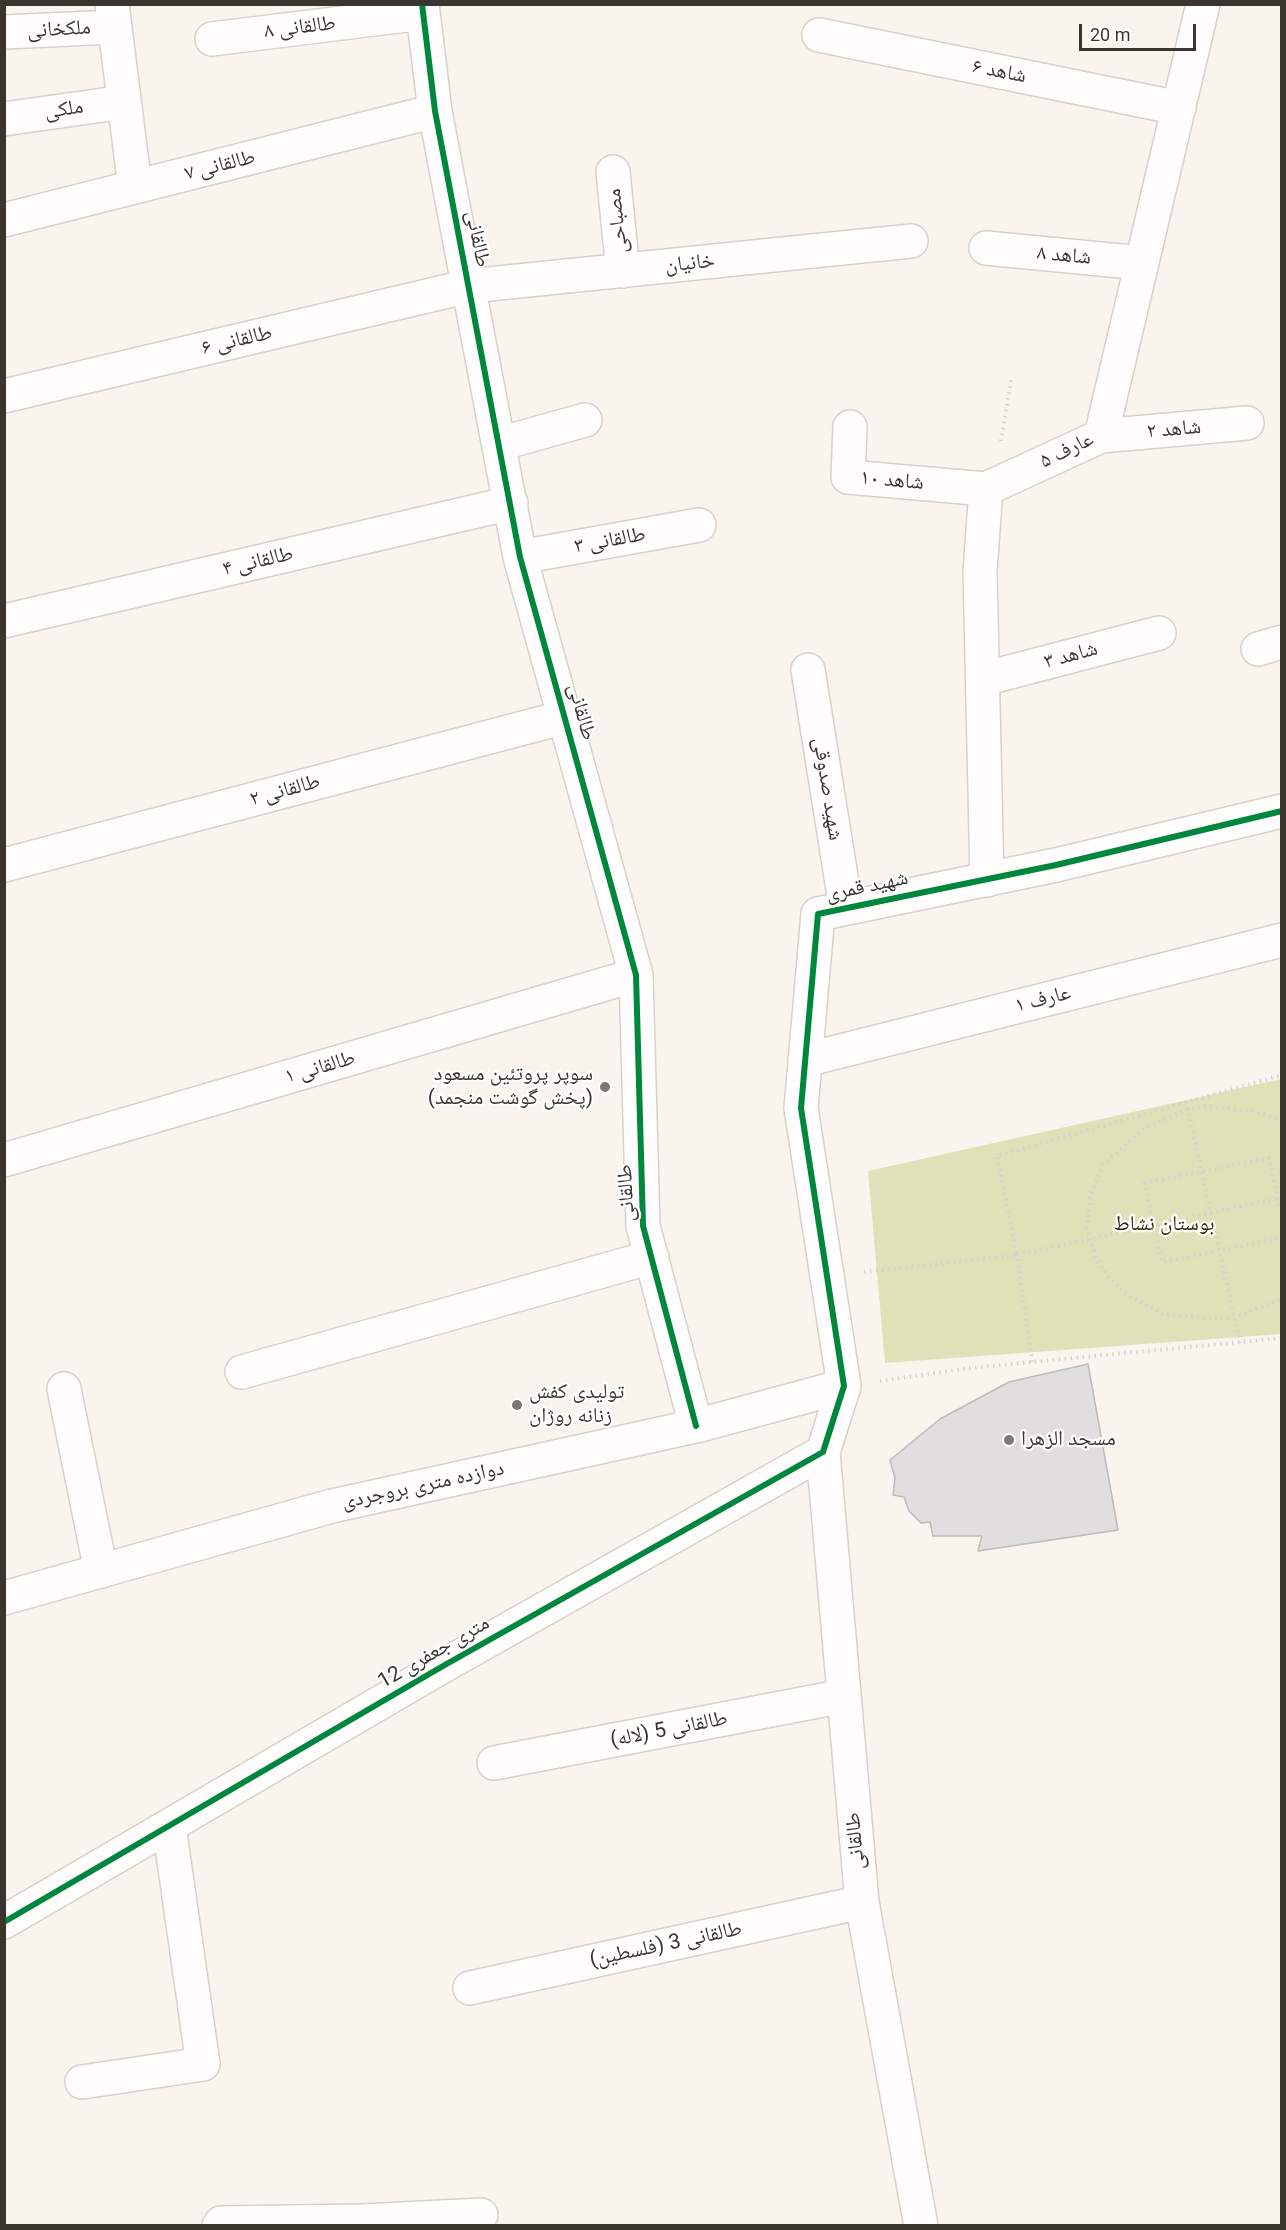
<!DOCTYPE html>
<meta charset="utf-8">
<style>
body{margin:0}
#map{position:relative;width:1286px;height:2230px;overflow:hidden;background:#f9f4ee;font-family:Roboto,sans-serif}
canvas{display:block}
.frame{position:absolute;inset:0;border:6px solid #3a352e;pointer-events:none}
.scale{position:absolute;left:1079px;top:24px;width:117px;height:27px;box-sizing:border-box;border:3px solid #3a352e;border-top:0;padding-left:8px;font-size:18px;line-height:21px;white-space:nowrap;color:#3a352e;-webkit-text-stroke:4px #fff;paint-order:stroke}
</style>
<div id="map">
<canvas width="1286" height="2230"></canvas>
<div class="frame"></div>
<div class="scale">20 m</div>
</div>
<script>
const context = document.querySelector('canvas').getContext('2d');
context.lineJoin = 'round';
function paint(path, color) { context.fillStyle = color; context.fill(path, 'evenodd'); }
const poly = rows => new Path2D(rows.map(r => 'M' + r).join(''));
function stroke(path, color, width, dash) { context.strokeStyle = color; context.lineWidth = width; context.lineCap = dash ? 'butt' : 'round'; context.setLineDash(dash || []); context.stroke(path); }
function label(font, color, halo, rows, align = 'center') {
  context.font = font + ' Roboto,"Noto Naskh Arabic",sans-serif'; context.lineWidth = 4.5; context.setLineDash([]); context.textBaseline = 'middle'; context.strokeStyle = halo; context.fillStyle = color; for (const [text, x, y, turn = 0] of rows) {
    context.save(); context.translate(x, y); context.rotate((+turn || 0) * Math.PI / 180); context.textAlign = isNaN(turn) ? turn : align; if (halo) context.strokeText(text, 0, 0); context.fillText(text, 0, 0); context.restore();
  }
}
paint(poly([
 [1281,1079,1281,1334,885,1363,868,1171]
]), '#dfe1b8');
const building = poly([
 [1088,1364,1118,1530,978,1551,982,1536,933,1536,930,1522,921,1523,909,1511,904,1497,893,1495,895,1478,890,1460,940,1419,1009,1382,1088,1364]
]);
paint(building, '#e1dedf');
stroke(building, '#bebabb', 1.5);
const minor = poly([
 [112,4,135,187],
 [422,4,435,111,520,557,636,975,643,1226,696,1426],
 [4,32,114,27],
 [819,35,1179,108],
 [212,39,423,13],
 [4,119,124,102],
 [613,172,623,271],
 [4,220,435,111],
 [986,248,1142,263],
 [4,396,469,286,911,241],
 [850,427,848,477,986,489],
 [1101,436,1247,423],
 [499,444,585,420],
 [520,557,699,525],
 [4,621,511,503],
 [1258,649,1282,642],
 [808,670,846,908],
 [983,679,1159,633],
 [4,865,565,717],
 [987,880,980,571,986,489,1101,436,1203,4],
 [805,1060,1282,940],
 [4,1160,636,975],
 [242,1372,652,1257],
 [64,1389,101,1571],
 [823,1452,862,1902,921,2226],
 [4,1598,332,1506,696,1426,844,1386],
 [494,1763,844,1696],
 [4,1922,443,1666,823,1452,844,1386,801,1108,818,914,1056,865,1282,811],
 [470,1988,862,1902],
 [82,2082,203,2064,169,1826],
 [219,2226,221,2223,362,2221,481,2215]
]);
stroke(minor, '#d6d1cb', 36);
stroke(poly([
 [1001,441,1011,380],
 [1186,1102,1240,1343],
 [1282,1120,1257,1112,1206,1106,1188,1109,1145,1128,1103,1164,1090,1196,1087,1228,1097,1261,1108,1276,1126,1294,1162,1314,1221,1319,1241,1315,1282,1298],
 [1282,1217,1269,1158,1145,1183,1162,1262,1282,1238],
 [864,1272,1017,1255,997,1156,1282,1075],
 [1032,1362,1017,1255,1282,1197],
 [880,1381,970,1368,1282,1338]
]), '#d5d2d0', 4, [1.5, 4.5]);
stroke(minor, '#fefdfc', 33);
stroke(poly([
 [422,4,435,111,520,557,636,975,643,1226,696,1426],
 [4,1922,443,1666,823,1452,844,1386,801,1108,818,914,1056,865,1282,811]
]), '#00873e', 6);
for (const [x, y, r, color] of [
 [605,1087,6,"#7d7871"],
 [517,1405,6,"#7d7871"],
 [1009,1440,6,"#7d7871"]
]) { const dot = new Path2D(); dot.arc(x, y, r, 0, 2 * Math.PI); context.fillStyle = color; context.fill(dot); stroke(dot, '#fff', 2); }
label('21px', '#3a352e', '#fff', [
 ["طالقانی ۸",300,28,-7],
 ["ملکخانی",59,30,-3],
 ["شاهد ۶",999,72,11],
 ["ملکی",64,110,-8],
 ["طالقانی ۷",220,166,-14],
 ["مصباحی",618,221,-96],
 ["طالقانی",477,239,79],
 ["شاهد ۸",1064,256,5],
 ["خانیان",690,264,-6],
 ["طالقانی ۶",237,341,-13],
 ["شاهد ۲",1174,430,-5],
 ["عارف ۵",1067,451,-26],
 ["شاهد ۱۰",892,481,5],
 ["طالقانی ۳",610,541,-10],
 ["طالقانی ۴",258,562,-13],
 ["شاهد ۳",1071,656,-15],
 ["طالقانی",581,712,75],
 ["شهید صدوقی",827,789,81],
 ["طالقانی ۲",285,791,-15],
 ["شهید قمری",867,887,-12],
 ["عارف ۱",1043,1000,-14],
 ["طالقانی ۱",320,1068,-16],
 ["طالقانی",627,1193,-93],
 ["دوازده متری بروجردی",423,1486,-12],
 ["12 متری جعفری",434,1653,-30],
 ["طالقانی 5 (لاله)",669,1730,-11],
 ["طالقانی",856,1841,-95],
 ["طالقانی 3 (فلسطین)",666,1945,-12]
]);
label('21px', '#3a352e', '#fff', [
 ["سوپر پروتئین مسعود",593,1075,"right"],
 ["(پخش گوشت منجمد)",593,1099,"right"],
 ["تولیدی کفش",529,1393],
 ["زنانه روژان",529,1417],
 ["مسجد الزهرا",1021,1440]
], 'left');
label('21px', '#2b2d03', '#fff', [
 ["بوستان نشاط",1164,1225]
]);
</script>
